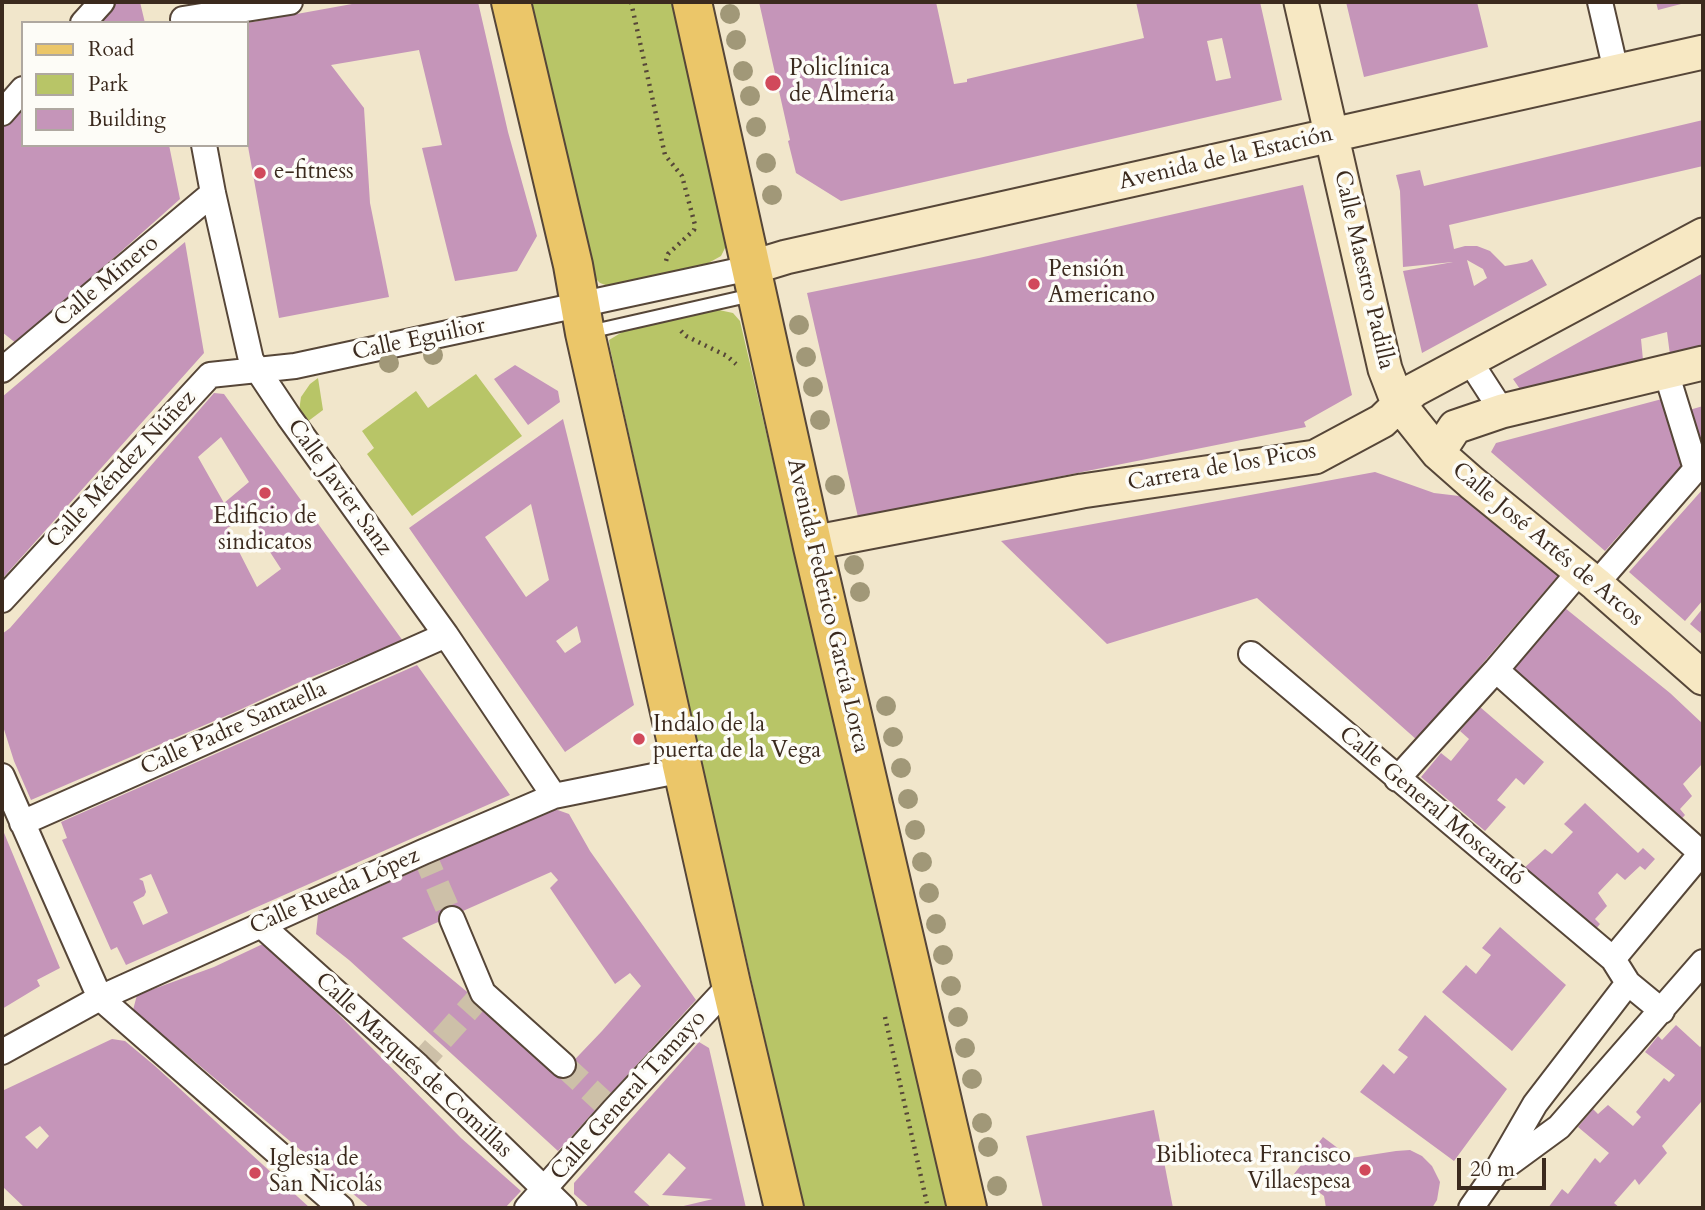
<!DOCTYPE html>
<meta charset="utf-8">
<style>
body{margin:0}
#map{position:relative;width:1705px;height:1210px;overflow:hidden;background:#f1e6cb;font-family:Cardo,serif}
canvas{display:block}
.frame{position:absolute;inset:0;border:4px solid #3b2a1e;pointer-events:none}
.legend{position:absolute;left:21px;top:21px;width:228px;height:126px;box-sizing:border-box;background:#fdfcf7;border:2px solid #afa8a0;margin:0;padding:9px 12px;list-style:none;font-size:21px;color:#3b2a1e}
.legend li{display:flex;align-items:center;gap:14px;height:35px}
.legend b{width:35px;border:2px solid #afa8a0}
.scale{position:absolute;left:1457px;top:1158px;width:89px;height:32px;box-sizing:border-box;border:4px solid #3b2a1e;border-top:0;padding-left:9px;font-size:21px;line-height:24px;white-space:nowrap;color:#3b2a1e;-webkit-text-stroke:5px #fdfcf7;paint-order:stroke}
</style>
<div id="map">
<canvas width="1705" height="1210"></canvas>
<div class="frame"></div>
<ul class="legend">
<li><b style="height:9px;background:#ebc669"></b>Road</li>
<li><b style="height:19px;background:#b8c567"></b>Park</li>
<li><b style="height:19px;background:#c595b9"></b>Building</li>
</ul>
<div class="scale">20 m</div>
</div>
<script>
const context = document.querySelector('canvas').getContext('2d');
context.lineJoin = 'round';
function paint(path, color) { context.fillStyle = color; context.fill(path, 'evenodd'); }
const poly = rows => new Path2D(rows.map(r => 'M' + r).join(''));
function stroke(path, color, width, dash) { context.strokeStyle = color; context.lineWidth = width; context.lineCap = dash ? 'butt' : 'round'; context.setLineDash(dash || []); context.stroke(path); }
function label(font, color, halo, rows, align = 'center') {
  context.font = font + ' Cardo,serif'; context.lineWidth = 7; context.setLineDash([]); context.textBaseline = 'middle'; context.strokeStyle = halo; context.fillStyle = color; for (const [text, x, y, turn = 0] of rows) {
    context.save(); context.translate(x, y); context.rotate((+turn || 0) * Math.PI / 180); context.textAlign = isNaN(turn) ? turn : align; if (halo) context.strokeText(text, 0, 0); context.fillText(text, 0, 0); context.restore();
  }
}
paint(poly([
 [530,2,696,2,688,77,705,134,725,234,726,246,721,256,703,266,611,287,600,283,594,277],
 [719,310,733,313,740,321,948,1208,804,1208,695,735,610,348,609,340,624,331],
 [476,374,522,436,412,516,367,454,374,448,362,431,416,391,428,408],
 [318,378,323,410,303,425,299,411,301,397,310,384]
]), '#b8c567');
paint(poly([
 [111,2,140,2,145,23,93,23],
 [363,2,478,2,508,132,537,236,517,271,455,281,422,148,442,145,419,50,331,65,364,108,370,203,389,297,279,318,247,141,247,23],
 [759,2,899,2,899,4,936,2,954,84,967,82,967,79,1144,38,1136,2,1260,2,1282,100,841,201,796,173,788,141,790,140],
 [1222,38,1231,78,1216,81,1207,41],
 [1346,2,1477,2,1488,47,1364,77],
 [1656,2,1685,2,1685,3,1658,10],
 [23,102,23,145,169,145,180,199,17,344,2,332,2,126],
 [1703,120,1703,166,1449,225,1454,249,1465,246,1477,246,1490,251,1505,266,1527,262,1532,259,1547,285,1422,353,1403,271,1453,262,1403,267,1400,191,1396,175,1420,170,1424,186],
 [1467,260,1483,269,1487,278,1474,286],
 [1303,185,1352,395,1304,422,1306,427,858,517,807,293,979,258],
 [185,242,204,353,2,579,2,397],
 [1703,273,1703,347,1670,355,1667,332,1641,339,1643,360,1522,392,1513,379],
 [515,365,558,391,560,402,528,425,494,379],
 [214,393,224,394,403,641,304,680,235,712,31,800,14,761,2,723,2,634,10,628],
 [221,437,249,482,224,503,198,457],
 [248,518,281,569,257,587,227,528],
 [1662,399,1682,465,1605,551,1491,452,1496,443],
 [1703,406,1703,448,1696,449,1686,411],
 [563,419,634,705,565,752,409,528],
 [531,504,549,580,526,597,485,537],
 [577,626,581,642,565,653,556,641],
 [1375,472,1434,493,1476,498,1562,571,1417,740,1257,598,1107,644,1001,541],
 [1703,489,1703,600,1685,621,1629,572],
 [1565,608,1670,693,1703,724,1703,763,1683,784,1692,796,1680,809,1685,815,1674,827,1510,673],
 [1703,608,1703,635,1690,624],
 [417,665,510,795,126,965,117,947,111,950,62,840,67,838,61,822],
 [151,874,168,913,143,925,133,902,144,896,146,892,143,881,139,879],
 [1480,707,1544,762,1524,785,1516,778,1497,800,1506,807,1485,831,1421,777,1441,753,1451,761,1469,739,1460,731],
 [1585,803,1638,853,1643,848,1655,859,1645,870,1640,866,1625,880,1617,873,1598,893,1607,906,1595,919,1600,924,1589,937,1523,869,1545,849,1552,854,1573,832,1564,824],
 [552,808,569,814,590,851,696,1000,558,1151,349,960,316,934,318,915],
 [551,872,558,880,550,888,615,984,630,973,641,986,602,1031,560,1075,489,1010,402,938],
 [2,828,60,968,37,980,40,986,2,1009],
 [1500,927,1566,985,1512,1051,1442,992,1466,965,1476,974,1491,955,1482,948],
 [267,942,461,1138,521,1191,505,1208,370,1208,133,1010,137,995,214,967],
 [1425,1015,1507,1089,1454,1161,1360,1092,1383,1064,1394,1074,1408,1057,1398,1050],
 [1676,1025,1700,1047,1703,1044,1703,1104,1701,1102,1662,1146,1667,1153,1639,1185,1635,1179,1614,1203,1620,1208,1548,1208,1562,1189,1568,1194,1595,1158,1600,1163,1609,1153,1578,1127,1593,1109,1598,1114,1608,1105,1633,1126,1641,1117,1636,1112,1664,1078,1669,1082,1675,1075,1645,1052,1658,1036,1662,1040],
 [112,1039,125,1041,155,1066,310,1208,25,1208,2,1186,2,1091],
 [40,1126,49,1136,37,1149,25,1137],
 [699,1042,709,1048,746,1208,675,1208,713,1199,662,1195,686,1168,669,1153,634,1192,652,1208,590,1208,574,1194,574,1183],
 [1154,1110,1173,1208,1043,1208,1026,1136],
 [1323,1137,1351,1158,1396,1151,1410,1150,1422,1156,1432,1166,1440,1182,1437,1200,1432,1208,1326,1208,1324,1196,1294,1174]
]), '#c595b9');
stroke(poly([
 [423,852,452,919],
 [563,1065,613,1111],
 [418,1066,483,993]
]), '#cdc0a8', 24, [24, 12]);
const lane = poly([
 [589,332,752,295]
]);
const street = poly([
 [1600,2,1616,71],
 [183,19,290,2],
 [83,23,102,2],
 [2,113,23,89],
 [204,145,213,193,251,360,289,417,446,635,554,796],
 [1469,360,1502,411],
 [2,370,213,193],
 [1596,584,1696,469,1666,372],
 [2,600,210,375,295,366,750,268],
 [1251,654,1613,959],
 [1496,670,1701,853],
 [2,776,100,998,341,1208],
 [1397,779,1496,670,1580,571],
 [22,823,446,635],
 [452,919,483,993,563,1065],
 [261,925,418,1066,564,1208],
 [1628,983,1662,1011],
 [2,1052,100,998,423,852,554,796,683,770],
 [1503,1168,1559,1127,1703,962],
 [527,1208,613,1111,731,984],
 [1471,1208,1494,1175,1535,1104,1628,983,1613,959,1703,851]
]);
const secondary = poly([
 [1301,2,1385,369,1398,403,1438,453,1472,483,1596,584,1703,678],
 [750,268,786,257,1703,52],
 [1438,453,1455,427,1502,411,1703,363],
 [812,543,1082,491,1315,457,1382,421,1414,390,1703,235]
]);
const primary = poly([
 [511,2,573,265,585,333,731,984,784,1208],
 [692,2,813,547,967,1208]
]);
stroke(lane, '#564638', 16);
stroke(street, '#564638', 28);
stroke(secondary, '#564638', 37);
stroke(primary, '#564638', 42);
stroke(poly([
 [631,2,665,155,682,176,695,225,694,230,668,254,666,261],
 [681,331,686,336,727,356,736,364],
 [885,1017,928,1208]
]), '#564638', 4.5, [2, 5]);
stroke(lane, '#fff', 12);
stroke(street, '#fff', 24);
stroke(secondary, '#f7e8c3', 33);
stroke(primary, '#ebc669', 38);
context.fillStyle = '#a19878';
for (const [x, y] of [
 [730,14],
 [736,40],
 [743,71],
 [750,96],
 [756,127],
 [766,163],
 [772,195],
 [799,325],
 [433,355],
 [806,357],
 [389,363],
 [813,387],
 [820,420],
 [835,485],
 [854,565],
 [860,592],
 [886,706],
 [893,737],
 [901,768],
 [908,799],
 [915,830],
 [922,862],
 [929,893],
 [936,924],
 [943,955],
 [951,986],
 [958,1017],
 [965,1048],
 [972,1079],
 [982,1123],
 [988,1147],
 [997,1186]
]) { context.beginPath(); context.arc(x, y, 10, 0, 2 * Math.PI); context.fill(); }
for (const [x, y, r, color] of [
 [773,83,9,"#d1495b"],
 [260,173,7,"#d1495b"],
 [1034,284,7,"#d1495b"],
 [265,493,7,"#d1495b"],
 [639,739,7,"#d1495b"],
 [1365,1170,7,"#d1495b"],
 [255,1173,7,"#d1495b"]
]) { const dot = new Path2D(); dot.arc(x, y, r, 0, 2 * Math.PI); context.fillStyle = color; context.fill(dot); stroke(dot, '#fdfcf7', 2.5); }
label('23px', '#3b2a1e', '#fdfcf7', [
 ["Policlínica",789,70],
 ["de Almería",789,96],
 ["e-fitness",274,173],
 ["Pensión",1048,271],
 ["Americano",1048,297],
 ["Edificio de",265,518,"center"],
 ["sindicatos",265,544,"center"],
 ["Indalo de la",653,726],
 ["puerta de la Vega",653,752],
 ["Biblioteca Francisco",1351,1157,"right"],
 ["Villaespesa",1351,1183,"right"],
 ["Iglesia de",269,1160],
 ["San Nicolás",269,1186]
], 'left');
label('23px', '#3b2a1e', '#fdfcf7', [
 ["Avenida de la Estación",1226,159,-13],
 ["Calle Maestro Padilla",1363,270,77],
 ["Calle Minero",107,282,-40],
 ["Calle Eguilior",419,340,-12],
 ["Carrera de los Picos",1222,468,-10],
 ["Calle Méndez Núñez",122,470,-47],
 ["Calle Javier Sanz",339,488,54],
 ["Calle José Artés de Arcos",1547,545,40],
 ["Avenida Federico García Lorca",827,606,77],
 ["Calle Padre Santaella",234,729,-24],
 ["Calle General Moscardó",1431,807,40],
 ["Calle Rueda López",335,892,-24],
 ["Calle Marqués de Comillas",413,1066,43],
 ["Calle General Tamayo",629,1096,-48]
]);
</script>
